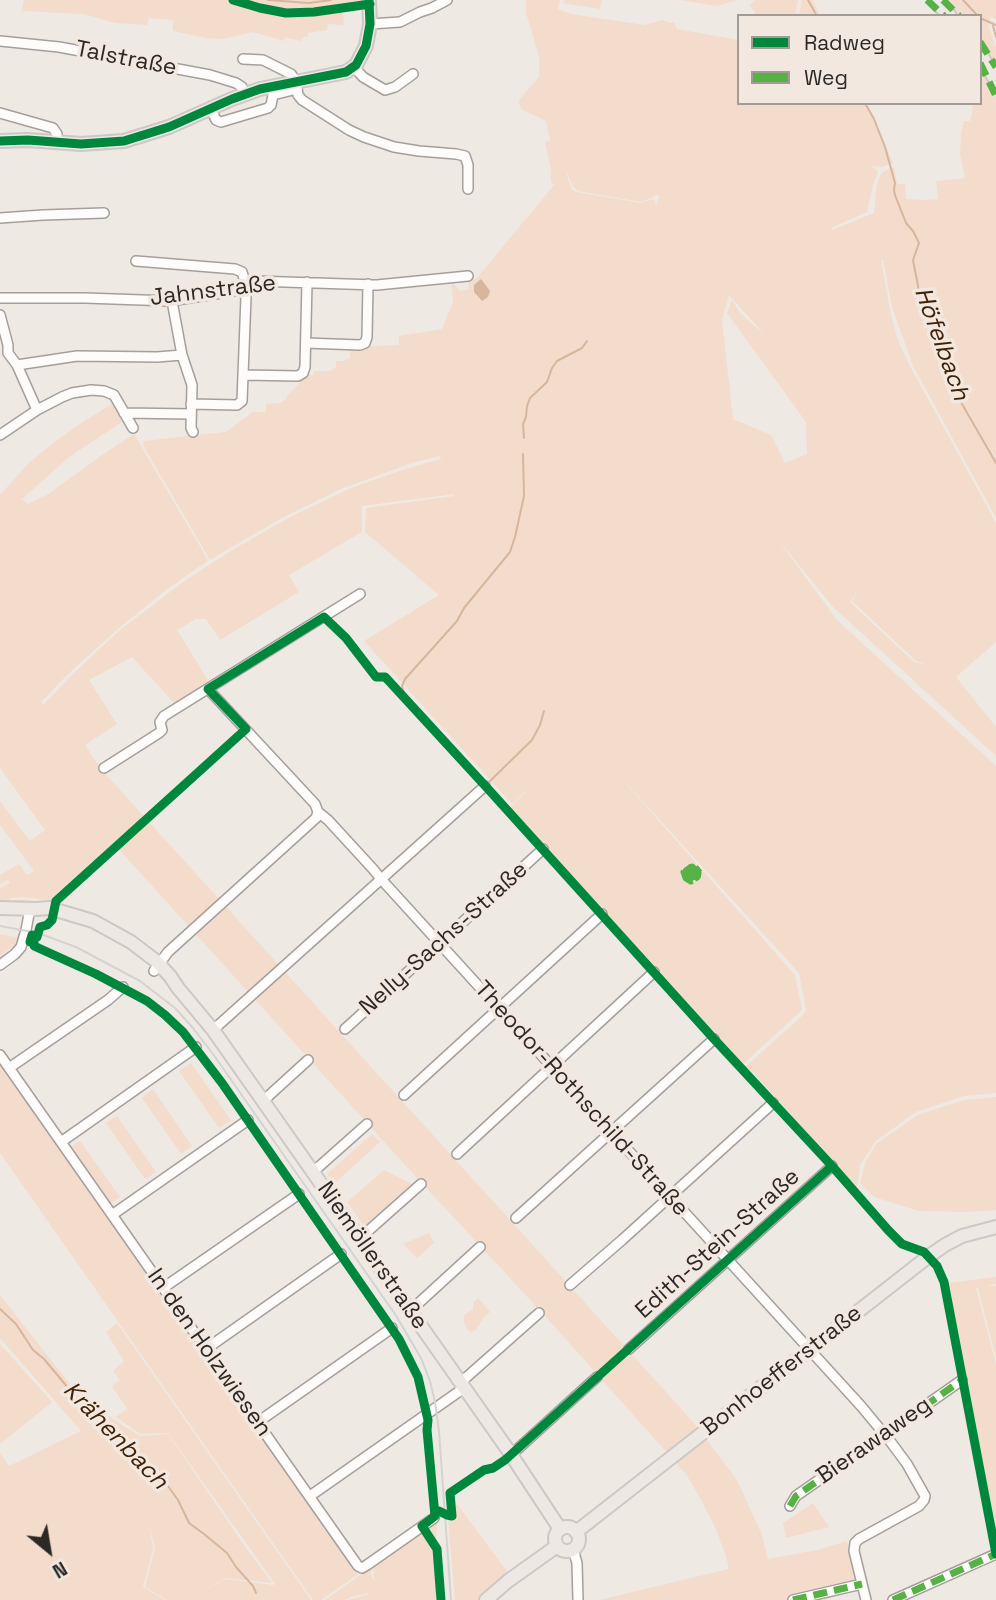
<!DOCTYPE html>
<meta charset="utf-8">
<style>
body{margin:0}
#map{position:relative;width:996px;height:1600px;overflow:hidden;background:#efe9e4;font-family:"Space Grotesk",sans-serif}
canvas{display:block}
.legend{position:absolute;left:737px;top:14px;width:245px;height:91px;box-sizing:border-box;background:#f3e8e0;border:2px solid #a39b95;margin:0;padding:9px 12px;list-style:none;font-size:21px;color:#2c2825}
.legend li{display:flex;align-items:center;gap:14px;height:35px}
.legend b{width:35px;border:2px solid #a39b95}
.north{position:absolute;left:14px;top:1516px;width:70px;height:70px;-webkit-text-stroke:5px #f3e8e0;paint-order:stroke;rotate:150deg;font-size:19px;font-weight:700;line-height:28px;text-align:center;color:#2c2825}
.north::after{content:'';display:block;margin:auto;width:24px;height:32px;background:#2c2825;clip-path:polygon(50% 0,100% 100%,50% 72%,0 100%)}
</style>
<div id="map">
<canvas width="996" height="1600"></canvas>
<ul class="legend">
<li><b style="height:9px;background:#00873e"></b>Radweg</li>
<li><b style="height:9px;background:#56b245"></b>Weg</li>
</ul>
<div class="north">N</div>
</div>
<script>
const context = document.querySelector('canvas').getContext('2d');
context.lineJoin = 'round';
function paint(path, color) { context.fillStyle = color; context.fill(path, 'evenodd'); }
const poly = rows => new Path2D(rows.map(r => 'M' + r).join(''));
function stroke(path, color, width, dash) { context.strokeStyle = color; context.lineWidth = width; context.lineCap = dash ? 'butt' : 'round'; context.setLineDash(dash || []); context.stroke(path); }
function label(font, color, halo, rows, align = 'center') {
  context.font = font + ' "Space Grotesk",sans-serif'; context.lineWidth = 7; context.setLineDash([]); context.textBaseline = 'middle'; context.strokeStyle = halo; context.fillStyle = color; for (const [text, x, y, turn = 0] of rows) {
    context.save(); context.translate(x, y); context.rotate((+turn || 0) * Math.PI / 180); context.textAlign = isNaN(turn) ? turn : align; if (halo) context.strokeText(text, 0, 0); context.fillText(text, 0, 0); context.restore();
  }
}
paint(poly([
 [24,0,229,0,250,7,281,13,306,14,343,10,344,25,328,24,327,30,308,33,308,37,303,37,301,41,285,37,284,41,253,32,222,39,206,38,173,31,173,20,149,18,147,25,115,23,83,14,22,11],
 [236,0,363,0,364,4,297,12,272,10],
 [526,0,560,0,558,9,571,14,644,25,663,20,670,23,674,22,677,29,739,40,739,103,866,103,874,118,893,163,882,167,873,166,872,167,877,170,878,172,873,185,867,212,831,228,832,230,874,213,877,182,882,173,886,170,894,167,897,184,905,184,906,199,924,200,938,199,936,181,965,178,960,154,961,133,964,121,970,121,974,103,980,103,980,65,996,98,996,518,913,366,892,307,883,260,881,260,890,310,897,338,910,366,996,523,996,642,956,677,996,727,996,756,832,606,776,537,837,620,996,766,996,1093,964,1096,916,1112,876,1141,860,1165,857,1190,753,1072,745,1067,801,1017,806,1010,799,973,607,762,795,975,802,1010,742,1065,510,808,533,784,512,804,364,641,439,595,365,532,366,508,454,496,455,494,362,506,362,532,289,575,299,592,220,640,206,619,196,619,177,630,209,682,174,703,132,657,89,680,117,724,85,745,101,769,695,1424,737,1480,762,1535,768,1559,817,1550,847,1541,856,1583,786,1600,599,1600,729,1569,726,1556,715,1527,701,1500,686,1474,544,1315,395,1154,115,845,54,901,23,897,9,898,10,900,23,900,51,903,17,902,0,903,0,888,10,883,8,880,0,884,0,875,19,864,27,875,34,871,0,825,0,801,30,841,45,830,0,768,0,495,27,465,44,450,75,427,115,402,125,420,69,457,22,499,28,504,47,495,102,455,134,434,208,560,206,562,166,590,118,629,69,673,41,702,43,705,77,670,120,630,186,580,232,550,292,516,351,488,399,471,441,459,440,456,412,463,341,489,280,519,210,560,144,447,143,441,226,432,253,412,266,412,266,404,280,403,286,399,287,396,301,382,301,379,306,379,308,375,313,375,314,371,330,371,336,367,336,361,344,361,350,358,350,347,399,345,399,336,442,329,453,302,451,281,460,291,469,289,468,279,476,279,554,185,551,181,551,170,545,142,550,140,546,121,521,109,519,102,519,100,539,77,539,56,526,13],
 [565,168,573,187,578,191,641,202,658,195,659,196,657,204,655,204,655,201,653,199,641,203,576,192,572,189,569,182],
 [729,295,764,334,740,313,732,300,727,313,806,422,807,454,785,463,771,435,733,419,722,320],
 [859,588,852,601,916,661,928,665,914,662,850,602],
 [564,0,602,0,600,9,563,3],
 [680,0,738,0,716,6],
 [755,0,798,0,795,16,757,16,750,5],
 [802,0,813,0,820,16,799,16],
 [945,0,996,0,996,19,990,17,989,27,996,48,996,65,980,40,980,16,960,16],
 [0,934,18,938,15,945,0,956],
 [0,1060,360,1573,321,1600,313,1600,0,1153],
 [191,1063,231,1120,219,1128,179,1071],
 [153,1089,192,1146,181,1154,142,1098],
 [996,1097,996,1210,967,1212,919,1211,874,1197,860,1183,865,1163,876,1144,917,1115,964,1100],
 [117,1116,156,1172,145,1179,106,1123],
 [372,1134,380,1142,334,1184,327,1174],
 [80,1141,120,1197,110,1204,69,1148],
 [384,1170,412,1184,364,1226,347,1202],
 [429,1233,434,1243,417,1258,403,1244],
 [996,1277,996,1284,986,1286,996,1286,996,1358,978,1288,976,1288,996,1364,996,1530,948,1283],
 [0,1295,76,1392,105,1414,140,1436,168,1434,244,1545,272,1583,226,1578,200,1592,226,1579,273,1585,275,1584,168,1433,140,1434,116,1417,127,1409,112,1386,120,1380,113,1371,124,1361,106,1332,117,1323,311,1600,167,1600,145,1587,155,1549,149,1525,153,1549,143,1587,165,1600,0,1600,0,1453,9,1466,81,1431,0,1338],
 [478,1298,490,1312,484,1317,476,1330,471,1332,468,1330,464,1323,464,1315,473,1309,473,1302],
 [0,1344,52,1402,0,1444],
 [813,1503,829,1527,786,1538,783,1523],
 [457,1504,509,1574,477,1600,455,1600,448,1518,446,1509,451,1508],
 [437,1521,435,1564,437,1568,437,1590,435,1600,348,1600,369,1594,368,1593,351,1597,345,1600,325,1600,370,1568,372,1578,377,1582,374,1578,373,1568,375,1565,386,1557,388,1558,387,1555]
]), '#f3dccb');
paint(poly([
 [481,279,490,291,488,297,482,301,474,292,474,285]
]), '#d6b69d');
stroke(poly([
 [268,0,309,3,331,0],
 [808,0,817,16],
 [963,0,978,16],
 [980,18,996,25],
 [993,26,996,37],
 [865,103,874,119,885,147,895,183,894,190,895,195,906,223,913,231,919,243,913,260,919,291,931,328,962,404,996,463],
 [524,438,523,424,526,417,527,406,530,398,547,382,552,368,557,361,582,348,587,341],
 [474,770,404,693,402,686,405,679,457,621,464,608,510,552,515,537,524,496,523,454],
 [487,784,532,740,540,725,544,711],
 [0,1309,16,1324,33,1350,44,1359,89,1413,104,1426,119,1435,131,1447,139,1461,165,1482,178,1500,189,1523,204,1534,227,1553,236,1567,253,1586,256,1593]
]), '#d6b69d', 2);
const minor = poly([
 [370,24,400,22,420,12,432,8,447,0],
 [0,41,59,47,210,75,236,83,242,87,245,94],
 [243,59,263,60,291,74,296,81,298,95,302,100,349,130,364,137,394,147,419,151,456,154,465,156,468,165,468,189],
 [354,67,363,77,385,90,395,87,413,74],
 [211,109,216,120,221,122,268,108,271,105,273,95,297,89],
 [0,113,53,128,57,134,57,142],
 [0,218,43,215,104,213],
 [136,261,235,269,242,272,246,285],
 [0,298,85,298,170,301,240,290,248,283,254,281,377,285,468,276],
 [172,301,182,355,192,385,191,428,193,432],
 [0,315,8,345,8,353,17,365,37,410],
 [306,343,360,345,365,343,367,337,368,284],
 [17,365,77,356,157,357,182,355],
 [244,375,298,376,303,373,305,367,307,282],
 [191,404,237,405,242,401,246,297,241,289],
 [124,413,191,414],
 [0,435,37,410,62,397,72,393,91,390,104,391,114,395,133,428],
 [208,689,315,804,318,812,328,820,373,869,381,879,861,1406,890,1441,907,1464,925,1496,924,1500,919,1506,859,1539,855,1543,854,1551,866,1600],
 [104,768,159,733,162,730,160,722,164,716,360,594],
 [0,965,15,954,21,947,26,930,30,909],
 [154,971,168,952,316,818,318,812],
 [345,1029,543,849],
 [213,1030,485,786],
 [0,1055,358,1566,362,1568,367,1565,434,1518],
 [9,1068,108,1000,123,987],
 [404,1095,602,914],
 [263,1101,308,1060],
 [61,1142,196,1047],
 [457,1154,654,972],
 [313,1172,367,1124],
 [112,1215,248,1120],
 [516,1218,714,1039],
 [359,1239,421,1184],
 [570,1285,622,1240,773,1103],
 [163,1288,299,1194],
 [410,1311,480,1247],
 [206,1349,341,1254],
 [629,1349,832,1166],
 [460,1383,539,1313],
 [258,1422,392,1328],
 [511,1455,597,1377],
 [310,1496,464,1388],
 [790,1506,796,1496,962,1380],
 [573,1549,577,1563,578,1600],
 [793,1600,862,1584],
 [893,1600,996,1554]
]);
const major = poly([
 [934,0,950,16],
 [980,53,996,81],
 [0,141,28,140,81,144,124,141,169,127,232,99,260,89,346,72,356,65,366,46,370,24,369,0],
 [0,908,36,909,49,908,93,921,131,942,156,961,170,976,178,988,213,1030,263,1101,508,1450,560,1529],
 '555 1539a12 12 0 1 1 24 0a12 12 0 1 1-24 0Z',
 [576,1532,929,1256,945,1245,962,1236,996,1227],
 [486,1600,508,1581,557,1546]
]);
stroke(minor, '#a49f9c', 12);
stroke(major, '#cbc8c6', 16);
stroke(minor, '#fdfcfb', 9);
stroke(major, '#eee8e4', 12);
stroke(poly([
 [0,926,38,933,76,947,140,981,175,1008,193,1028,213,1054,395,1314,421,1358,430,1381,435,1402,439,1431,451,1600]
]), '#d4d3d1', 2);
stroke(poly([
 [927,0,944,16],
 [943,0,959,16],
 [980,42,996,67],
 [980,63,996,96],
 [692,873,692,872,690,871,689,874,690,876,694,876,690,875,691,872,691,875,694,873,695,876,690,878,688,874,689,871,694,871,695,870,692,867,686,869,684,872,686,878,691,881,697,879,698,873,696,872,697,877,691,880,686,876,686,871,690,868,693,868,694,870,691,869,687,872,687,877,690,879,693,879,696,875,695,872,700,868],
 [790,1506,796,1496,962,1380],
 [793,1600,862,1584],
 [893,1600,996,1554]
]), '#56b245', 7, [14, 7]);
stroke(poly([
 [233,0,260,8,286,13,314,12,370,4],
 [0,141,28,140,81,144,124,141,169,127,232,99,260,89,346,72,356,65,366,46,370,24,369,0],
 [435,1512,439,1511,447,1515,452,1516,450,1493,484,1470,493,1468,505,1460,832,1166],
 [441,1600,437,1549,422,1526,435,1516,427,1430,428,1420,418,1377,399,1339,222,1083,183,1032,165,1015,147,1001,96,974,34,946,34,943,30,942,32,935,37,937,40,927,47,925,52,920,56,901,246,729,208,689,324,617,346,638,376,677,385,677,388,680,489,790,714,1039,832,1166,888,1230,902,1244,924,1252,937,1266,944,1282,996,1554]
]), '#00873e', 9);
label('23px', '#2c2825', '#f3e8e0', [
 ["Talstraße",126,59,11],
 ["Jahnstraße",213,291,-7],
 ["Nelly-Sachs-Straße",444,939,-42],
 ["Theodor-Rothschild-Straße",581,1099,48],
 ["Edith-Stein-Straße",718,1244,-42],
 ["Niemöllerstraße",372,1256,55],
 ["In den Holzwiesen",209,1353,55],
 ["Bonhoefferstraße",782,1371,-38],
 ["Bierawaweg",874,1441,-35]
]);
label('italic 24px', '#402207', '#f3e8e0', [
 ["Höfelbach",941,344,70],
 ["Krähenbach",115,1436,46]
]);
</script>
